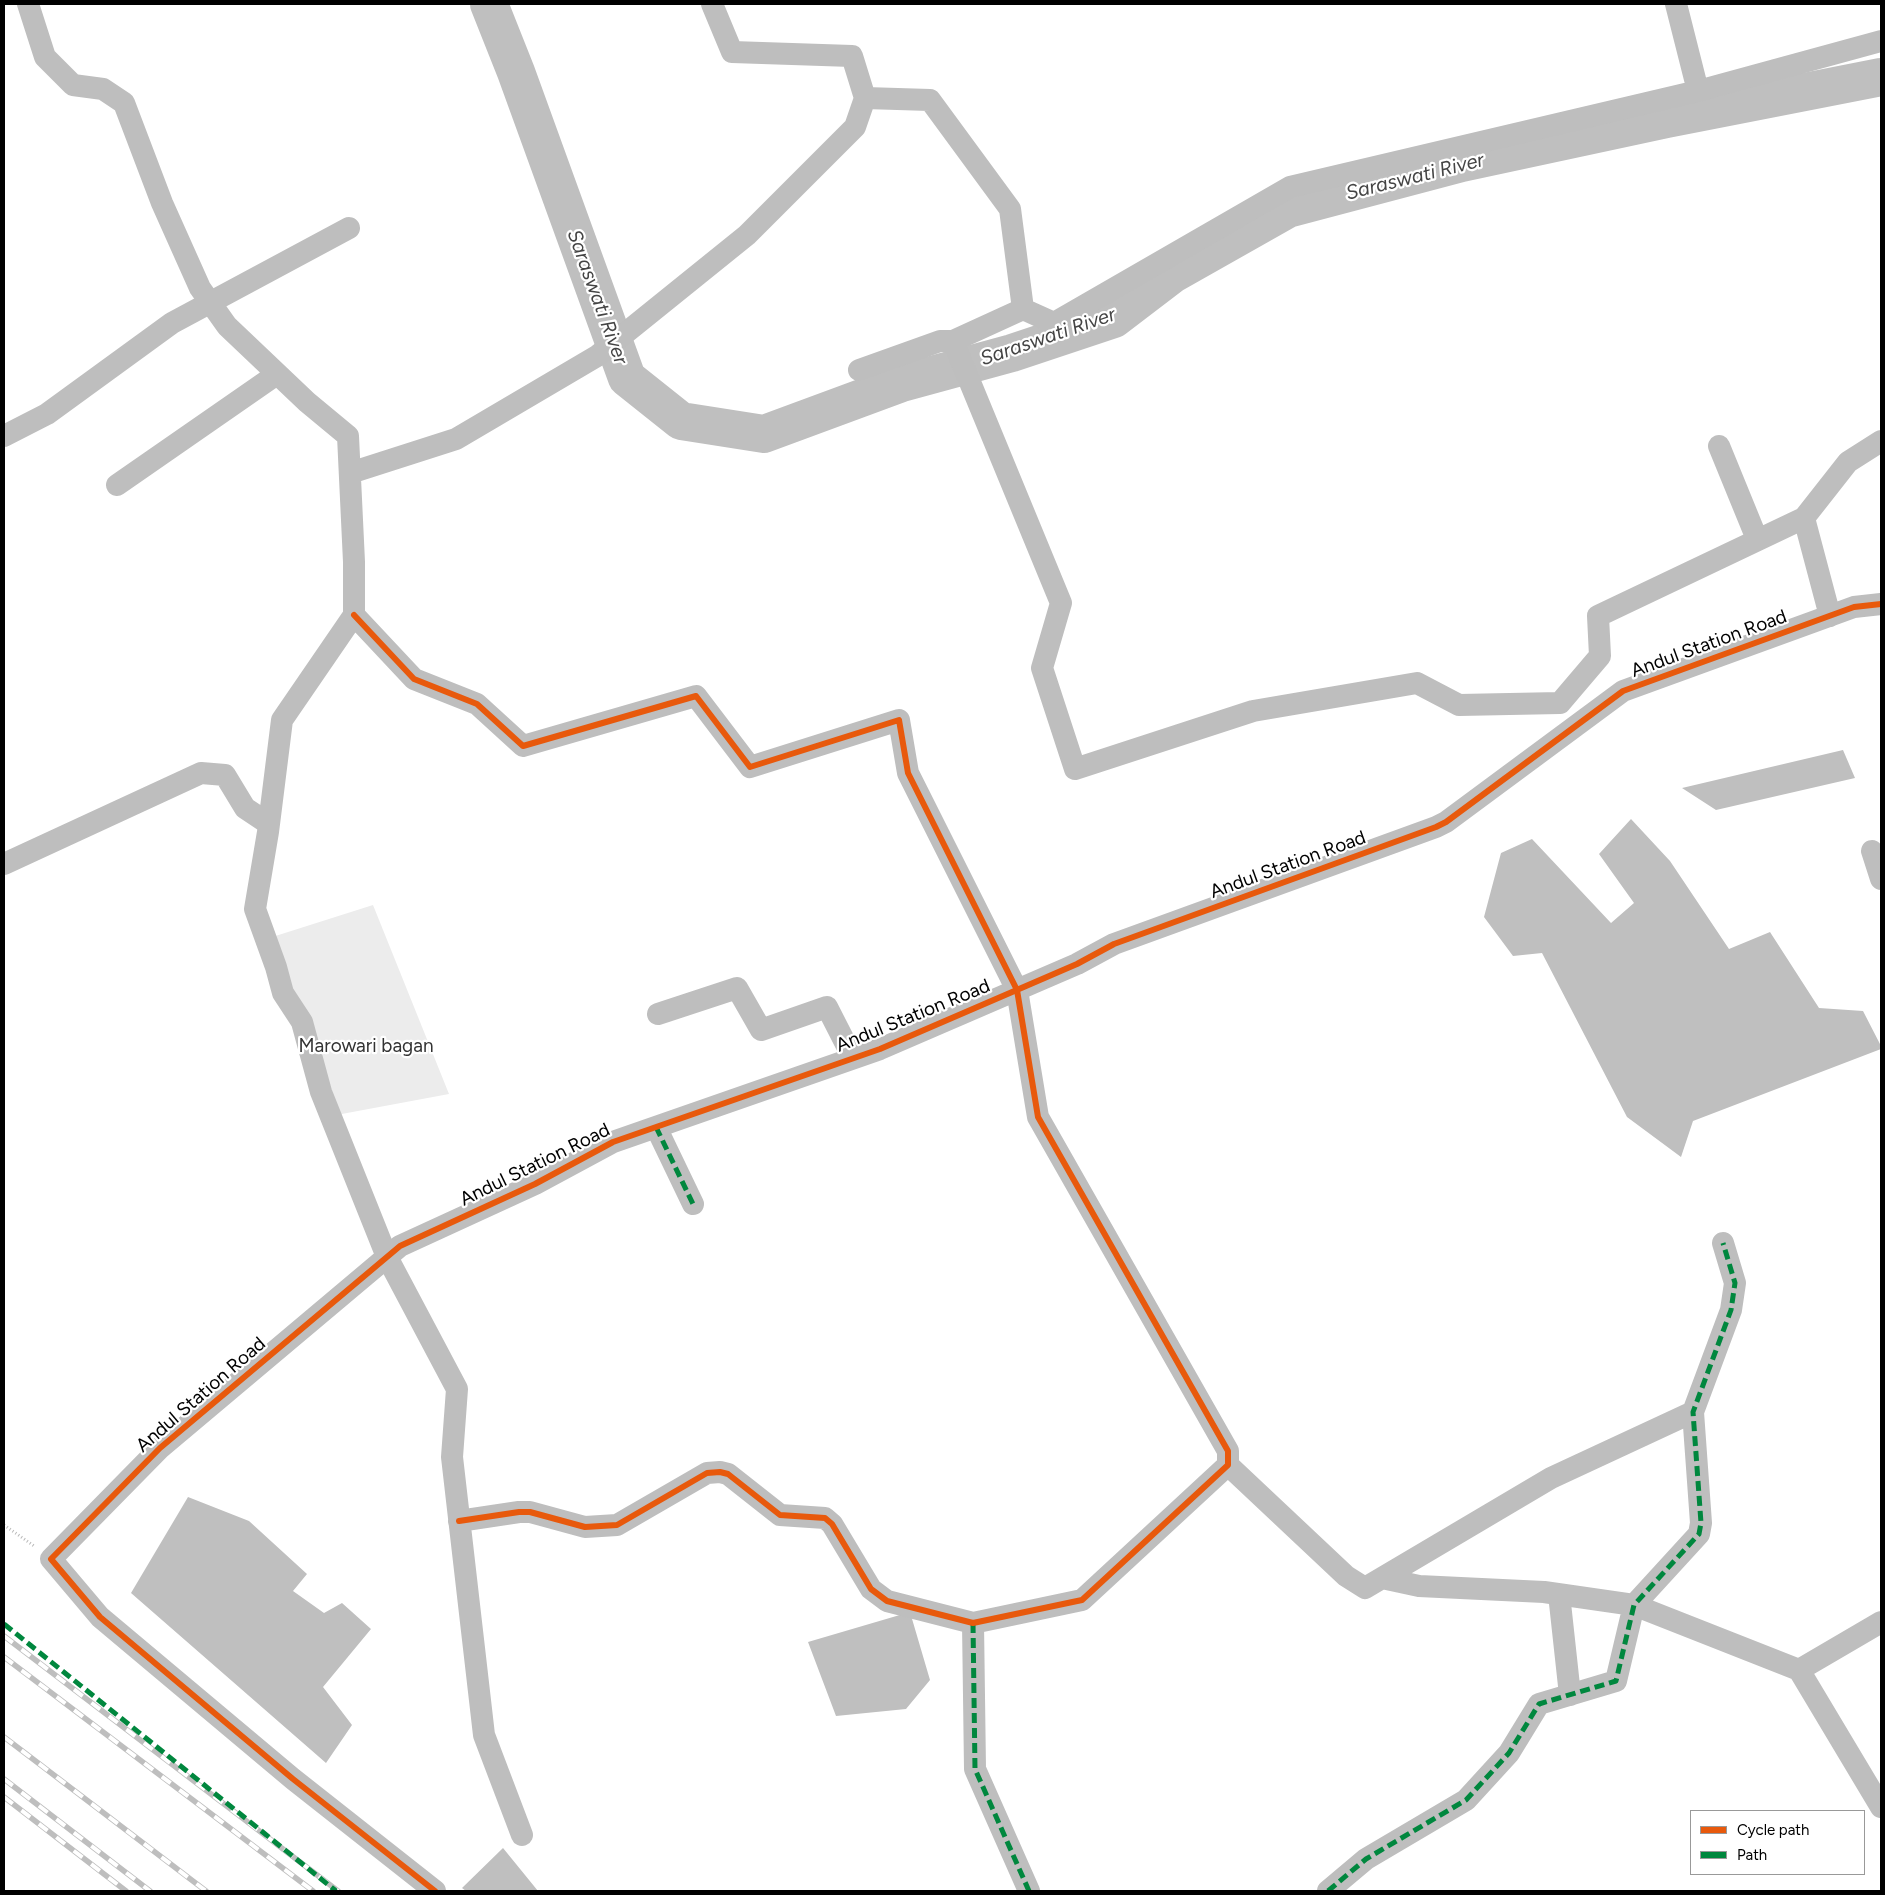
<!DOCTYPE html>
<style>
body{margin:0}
#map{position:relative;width:1885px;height:1895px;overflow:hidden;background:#fff;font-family:Figtree,sans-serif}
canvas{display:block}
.frame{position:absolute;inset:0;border:5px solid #000;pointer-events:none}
.legend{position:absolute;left:1690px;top:1810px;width:175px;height:65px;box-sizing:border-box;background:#fff;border:1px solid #999;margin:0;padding:6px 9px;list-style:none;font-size:15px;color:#000}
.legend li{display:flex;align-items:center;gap:10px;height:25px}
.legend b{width:25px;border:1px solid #999}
</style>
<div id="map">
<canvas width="1885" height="1895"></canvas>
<div class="frame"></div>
<ul class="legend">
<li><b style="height:6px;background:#e8590c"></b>Cycle path</li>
<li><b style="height:6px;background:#00873e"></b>Path</li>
</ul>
</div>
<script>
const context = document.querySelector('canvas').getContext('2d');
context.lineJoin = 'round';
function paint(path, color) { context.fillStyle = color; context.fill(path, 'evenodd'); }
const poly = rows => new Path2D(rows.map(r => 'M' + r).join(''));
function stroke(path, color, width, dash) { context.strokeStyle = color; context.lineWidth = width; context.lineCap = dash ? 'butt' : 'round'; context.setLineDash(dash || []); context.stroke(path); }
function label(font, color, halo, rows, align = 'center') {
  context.font = font + ' Figtree,sans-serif'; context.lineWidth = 4.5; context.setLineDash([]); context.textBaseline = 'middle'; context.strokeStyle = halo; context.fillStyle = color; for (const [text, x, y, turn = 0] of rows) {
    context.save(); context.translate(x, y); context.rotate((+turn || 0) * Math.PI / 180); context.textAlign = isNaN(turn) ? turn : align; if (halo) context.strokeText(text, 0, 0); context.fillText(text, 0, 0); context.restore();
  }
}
paint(poly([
 [373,905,449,1094,331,1116,266,939]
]), '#ececec');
paint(poly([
 [1843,750,1855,778,1716,810,1682,788],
 [1631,819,1670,861,1729,949,1770,932,1819,1008,1863,1011,1881,1046,1881,1049,1693,1121,1681,1157,1627,1117,1542,953,1513,956,1484,917,1501,853,1532,839,1611,923,1634,903,1599,854],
 [188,1497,249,1521,307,1574,293,1591,324,1613,342,1603,371,1629,323,1687,352,1725,326,1763,131,1593],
 [910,1612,930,1680,906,1709,836,1716,808,1642],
 [503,1848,538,1891,466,1891,462,1888]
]), '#bfbfbf');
stroke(poly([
 [489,4,516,72,627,378,681,421,764,434,902,383,1012,353,1114,319,1173,274,1288,209,1462,163,1667,119,1881,77]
]), '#bfbfbf', 38);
stroke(poly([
 [4,1525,34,1546]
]), '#b9b9b9', 3, [1, 2.5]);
stroke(poly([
 [28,4,45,57,73,85,103,89,124,103,162,203,200,288,227,326,307,402,348,436,354,562,354,615,282,720,268,832,255,909,276,967,283,993,302,1022,321,1092,387,1257,457,1389,452,1457,484,1735,522,1835],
 [712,4,732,52,852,56,865,98,930,100,1010,209,1023,309,953,341,1061,603,1042,668,1075,769,1253,711,1417,683,1459,705,1560,703,1600,656,1598,616,1804,518,1830,616],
 [1676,4,1698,91],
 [1023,309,1054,323,1290,187,1698,91,1881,41],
 [859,370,940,341,953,341],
 [4,436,47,414,172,323,349,228],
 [1719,446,1757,539],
 [350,473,456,439,597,356,747,235,855,127,865,98],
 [117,485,277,374],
 [1804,518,1848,462,1881,441],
 [354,615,414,679,477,704,523,746,696,696,750,767,899,720,908,773,1017,990,1038,1117,1228,1451,1228,1465,1082,1600,973,1623,887,1601,871,1589,832,1524,825,1518,780,1515,728,1474,720,1472,707,1473,617,1525,585,1527,530,1512,519,1512,459,1521],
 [1872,851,1881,879],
 [4,864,201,773,225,775,245,808,269,824],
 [658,1014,737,988,761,1030,827,1007,853,1058],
 [656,1127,693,1204],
 [1228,1465,1346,1576,1365,1588,1551,1478,1693,1412],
 [1382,1578,1419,1586,1544,1592,1634,1605,1799,1670,1881,1807],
 [1559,1594,1570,1695],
 [973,1623,975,1769,1029,1891],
 [1799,1670,1881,1622],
 [435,1891,293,1779,100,1617,51,1559,160,1448,400,1246,535,1184,613,1142,880,1049,1077,964,1114,944,1436,827,1446,822,1623,691,1854,607,1881,604],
 [1328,1891,1366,1859,1466,1800,1509,1753,1539,1704,1616,1681,1634,1605,1699,1534,1701,1523,1693,1412,1731,1310,1735,1283,1723,1243]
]), '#bebebe', 22);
const rail = poly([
 [4,1636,338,1891],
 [4,1657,313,1891],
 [4,1737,206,1891],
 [4,1779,150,1891],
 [4,1797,126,1891]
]);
stroke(rail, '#bebebe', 5.5);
stroke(rail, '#fff', 4, [11]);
stroke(poly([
 [656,1127,693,1204],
 [973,1623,975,1769,1029,1891],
 [4,1624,336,1891],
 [1328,1891,1366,1859,1466,1800,1509,1753,1539,1704,1616,1681,1634,1605,1699,1534,1701,1523,1693,1412,1731,1310,1735,1283,1723,1243]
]), '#00873e', 5, [10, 5]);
stroke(poly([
 [354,615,414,679,477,704,523,746,696,696,750,767,899,720,908,773,1017,990,1038,1117,1228,1451,1228,1465,1082,1600,973,1623,887,1601,871,1589,832,1524,825,1518,780,1515,728,1474,720,1472,707,1473,617,1525,585,1527,530,1512,519,1512,459,1521],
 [435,1891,293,1779,100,1617,51,1559,160,1448,400,1246,535,1184,613,1142,880,1049,1077,964,1114,944,1436,827,1446,822,1623,691,1854,607,1881,604]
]), '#e8590c', 6);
label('19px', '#000', '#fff', [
 ["Andul Station Road",1709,644,-20],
 ["Andul Station Road",1288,865,-20],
 ["Andul Station Road",913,1016,-22],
 ["Andul Station Road",535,1165,-26],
 ["Andul Station Road",201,1395,-41]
]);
label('19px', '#333', '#fff', [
 ["Marowari bagan",366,1046]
]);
label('italic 20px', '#444', '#fff', [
 ["Saraswati River",1415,177,-14],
 ["Saraswati River",597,297,70],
 ["Saraswati River",1048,337,-19]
]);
</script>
